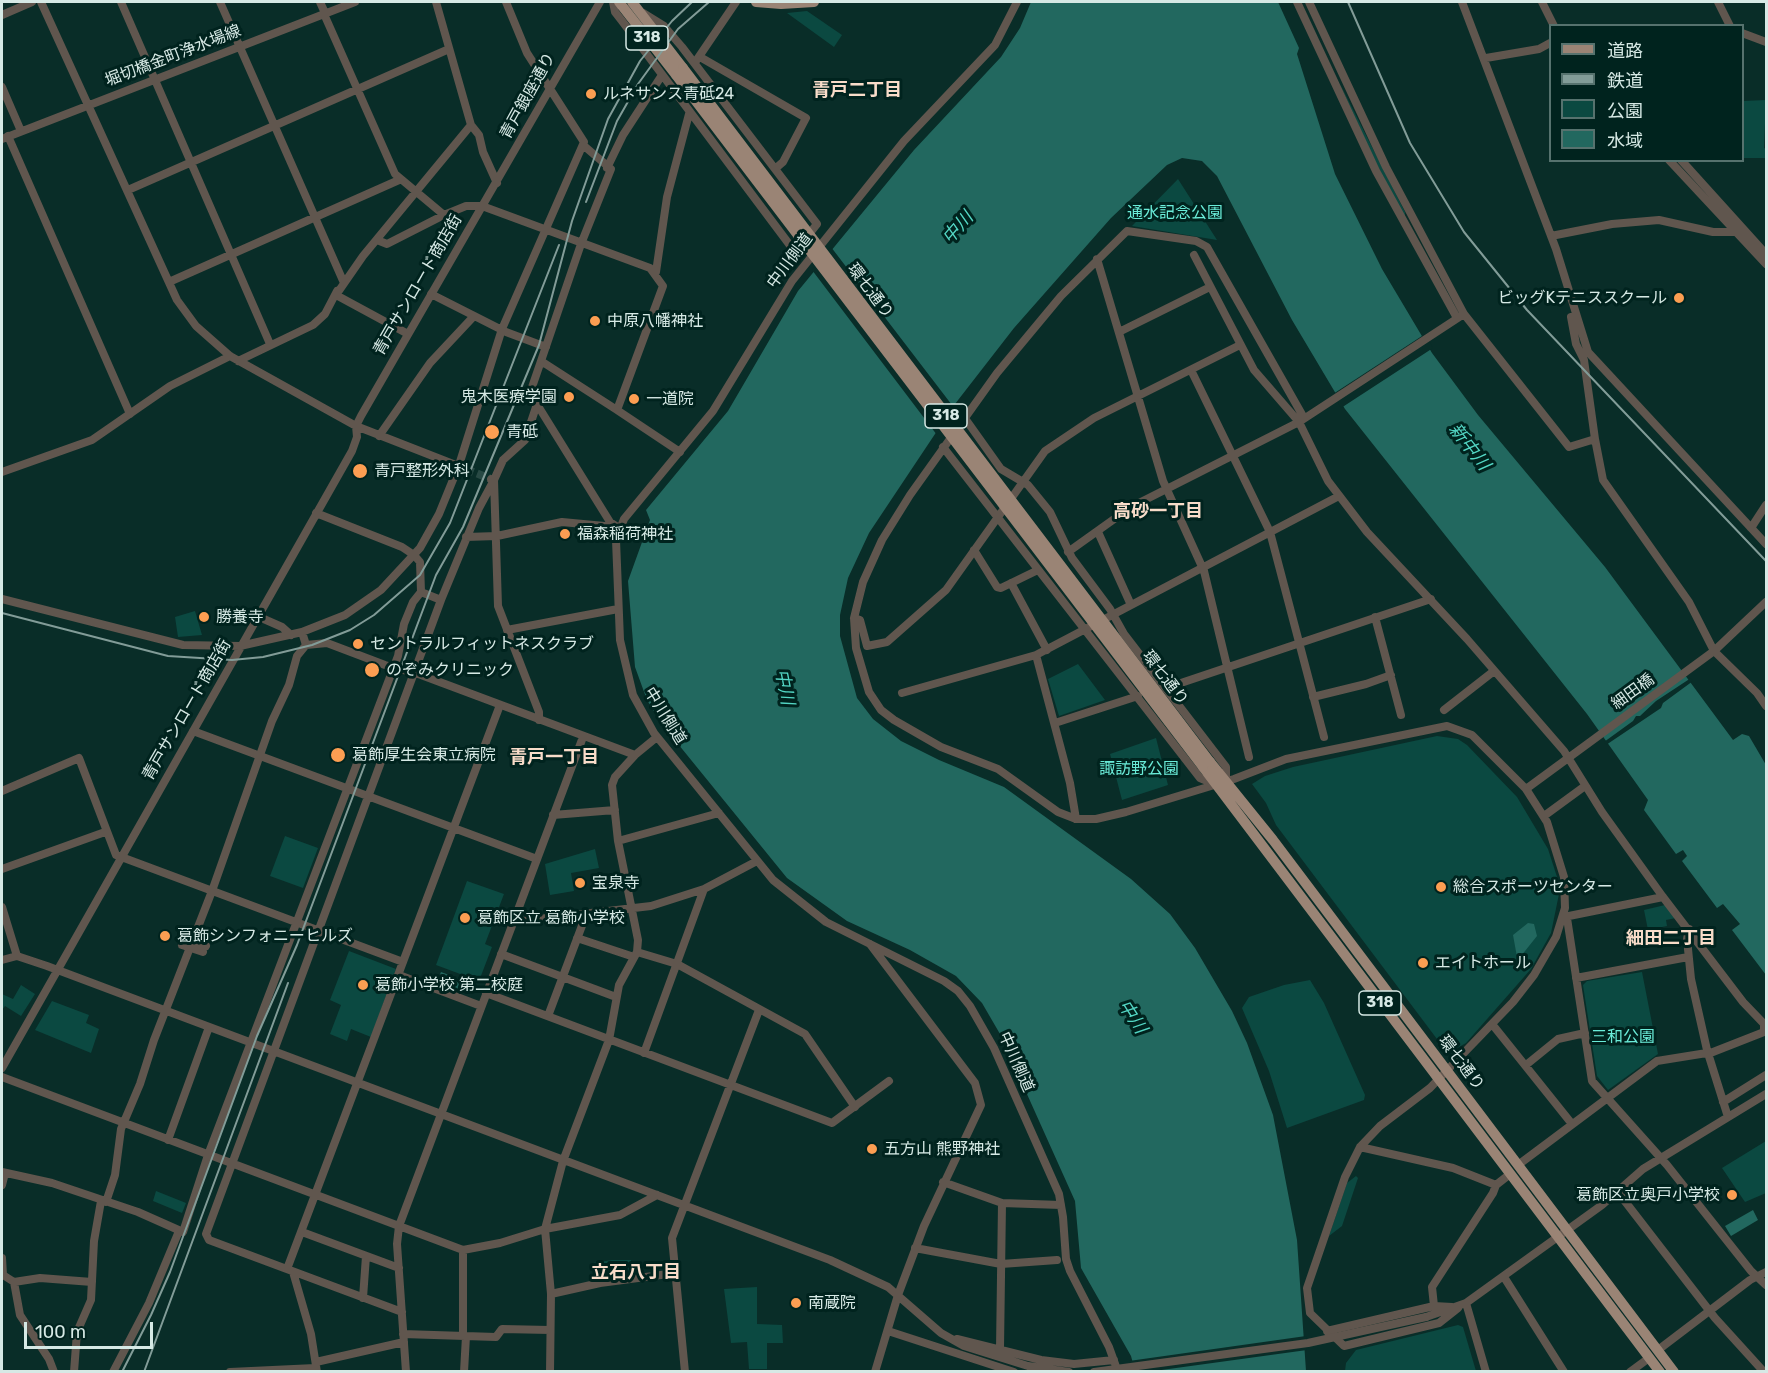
<!DOCTYPE html>
<meta charset="utf-8">
<style>
body{margin:0}
#map{position:relative;width:1768px;height:1373px;overflow:hidden;background:#092d28;font-family:Rubik,"Noto Sans JP",sans-serif}
canvas{display:block}
.frame{position:absolute;inset:0;border:3px solid #d6e9e5;pointer-events:none}
.legend{position:absolute;left:1549px;top:24px;width:195px;height:138px;box-sizing:border-box;background:#00231e;border:2px solid #56726e;margin:0;padding:8px 10px;list-style:none;font-size:18px;color:#d6e9e5}
.legend li{display:flex;align-items:center;gap:12px;height:30px}
.legend b{width:30px;border:2px solid #56726e}
.scale{position:absolute;left:24px;top:1322px;width:129px;height:27px;box-sizing:border-box;border:3px solid #d6e9e5;border-top:0;padding-left:8px;font-size:18px;line-height:21px;white-space:nowrap;color:#d6e9e5;-webkit-text-stroke:4px #00231e;paint-order:stroke}
</style>
<div id="map">
<canvas width="1768" height="1373"></canvas>
<div class="frame"></div>
<ul class="legend">
<li><b style="height:8px;background:#9a8475"></b>道路</li>
<li><b style="height:8px;background:#829c98"></b>鉄道</li>
<li><b style="height:16px;background:#0b4941"></b>公園</li>
<li><b style="height:16px;background:#22685f"></b>水域</li>
</ul>
<div class="scale">100 m</div>
</div>
<script>
const context = document.querySelector('canvas').getContext('2d');
context.lineJoin = 'round';
function paint(path, color) { context.fillStyle = color; context.fill(path, 'evenodd'); }
const poly = rows => new Path2D(rows.map(r => 'M' + r).join(''));
function stroke(path, color, width, dash) { context.strokeStyle = color; context.lineWidth = width; context.lineCap = dash ? 'butt' : 'round'; context.setLineDash(dash || []); context.stroke(path); }
function label(font, color, halo, rows, align = 'center') {
  context.font = font + ' Rubik,"Noto Sans JP",sans-serif'; context.lineWidth = 6; context.setLineDash([]); context.textBaseline = 'middle'; context.strokeStyle = halo; context.fillStyle = color; for (const [text, x, y, turn = 0] of rows) {
    context.save(); context.translate(x, y); context.rotate((+turn || 0) * Math.PI / 180); context.textAlign = isNaN(turn) ? turn : align; if (halo) context.strokeText(text, 0, 0); context.fillText(text, 0, 0); context.restore();
  }
}
paint(poly([
 [807,11,842,35,834,47,787,13],
 [1339,82,1405,212,1405,219,1372,155],
 [1766,100,1764,148,1766,149,1766,158,1743,158,1743,101],
 [1178,179,1217,240,1132,226],
 [195,611,202,635,178,637,175,617],
 [1078,664,1105,700,1059,716,1048,679],
 [1437,736,1458,739,1467,745,1517,797,1548,849,1558,880,1559,894,1551,933,1531,969,1466,1043,1452,1051,1446,1051,1276,825,1266,803,1252,784,1265,776,1293,767],
 [1156,738,1168,785,1122,800,1110,754],
 [285,836,318,848,303,888,270,876],
 [595,849,599,868,571,873,574,891,550,895,545,864],
 [467,881,504,894,485,944,492,947,479,981,436,965],
 [1665,905,1676,918,1666,920,1667,926,1648,930,1644,910],
 [349,951,396,969,371,1037,351,1029,347,1041,330,1034,341,1005,330,1000],
 [1642,972,1658,1054,1608,1090,1597,1076,1583,985,1587,981],
 [1310,980,1324,1003,1365,1095,1364,1100,1287,1128,1269,1071,1242,1008,1249,997,1284,985],
 [21,985,35,994,21,1016,5,1006,2,1010,2,994,13,999],
 [52,1001,89,1015,86,1023,99,1029,91,1053,35,1030],
 [1766,1141,1766,1193,1745,1202,1722,1168],
 [1356,1176,1358,1178,1342,1226,1329,1236,1347,1183],
 [156,1191,186,1203,182,1213,153,1201],
 [612,1260,631,1260,633,1276,596,1281,593,1263],
 [757,1287,757,1324,782,1325,783,1343,767,1343,767,1369,749,1369,747,1342,731,1343,724,1289],
 [1458,1325,1463,1327,1476,1371,1345,1371,1346,1363,1356,1350]
]), '#0b4941');
paint(poly([
 [1031,2,1278,2,1299,48,1297,54,1335,174,1382,269,1432,353,1478,415,1605,567,1733,740,1742,734,1749,736,1766,765,1766,975,1732,930,1740,924,1723,904,1717,908,1682,861,1687,856,1683,850,1676,854,1644,810,1648,800,1587,714,1345,409,1292,320,1217,176,1202,161,1182,158,1167,165,1111,218,1014,328,955,404,869,533,848,578,840,615,840,636,857,698,873,719,901,741,939,760,1004,787,1131,879,1170,914,1195,948,1232,1011,1247,1043,1273,1115,1297,1240,1306,1371,1135,1371,1131,1356,1081,1268,1075,1201,1000,1034,982,1003,956,976,910,950,847,921,787,878,661,723,647,700,635,667,628,581,650,520,646,510,728,411,798,291,914,150,1001,57,1020,28],
 [1528,923,1534,924,1537,936,1521,956,1517,957,1513,935],
 [441,972,471,983,467,993,437,982],
 [1753,1210,1758,1220,1731,1236,1725,1226]
]), '#22685f');
paint(poly([
 [831,247,955,409,937,435,812,270],
 [1425,334,1433,348,1341,408,1333,394],
 [1691,678,1693,681,1663,703,1661,708,1606,745,1604,742,1633,721,1636,716,1640,716,1656,701],
 [1306,1336,1307,1350,1147,1372,1132,1372,1129,1361]
]), '#092d28');
stroke(poly([
 [466,469,491,479]
]), '#284944', 8, [8, 4]);
stroke(poly([
 [41,2,177,300,196,326,230,356,356,426,466,469],
 [121,2,270,344],
 [220,2,344,283],
 [320,2,325,13],
 [436,2,471,125,479,135,483,152,497,183],
 [613,2,615,12,622,21,795,252,817,224,682,47,664,26,643,13],
 [1017,2,995,45,904,141,792,281,713,411,624,519,616,540,620,640,633,695,654,733,773,880,826,922,944,981,958,991,970,1006,994,1048,1059,1194,1063,1217,1066,1259,1070,1271,1109,1347,1118,1372],
 [1297,2,1376,171,1457,318],
 [1462,2,1556,249,1588,352,1766,544],
 [1542,2,1554,26],
 [1718,2,1730,26],
 [324,14,395,174,444,215],
 [2,15,32,2],
 [1742,33,1766,42],
 [700,57,806,118,783,162,776,168],
 [1486,58,1539,49,1550,43],
 [696,61,736,2],
 [2,87,21,131],
 [8,136,130,414],
 [2,139,355,2],
 [583,145,611,169,581,244,541,361,617,410],
 [1669,160,1766,264],
 [1681,160,1766,254],
 [607,168,623,135,662,75],
 [128,190,449,49],
 [1551,236,1612,224,1659,220,1713,232,1736,232],
 [377,240,387,244,444,215,466,206,482,206,650,268,663,286,617,410,680,452],
 [1194,255,1254,370,1299,422,1328,481,1367,532,1467,639,1564,751,1602,812,1663,897,1743,1002,1766,1026],
 [1097,259,1163,481,1204,571,1249,757],
 [656,272,667,197,689,114],
 [169,282,399,180],
 [431,294,506,332,546,347],
 [1464,314,1569,447,1595,439,1603,480,1689,602,1714,651,1757,693,1766,706],
 [1571,317,1576,344,1584,360,1595,439],
 [1119,332,1210,287],
 [408,334,336,295,363,256,471,125],
 [238,361,313,325,325,314,337,291],
 [541,361,530,393,610,522,619,528],
 [1191,370,1270,532,1324,737],
 [964,417,1001,469,1028,485,1050,512,1072,558,1110,609,1124,634,1226,767,1226,781],
 [1304,418,1207,247,1196,241,1127,231,1061,296,997,373,910,495,882,540,863,582,854,618,856,648,869,692,881,710,894,720,941,747,998,769,1058,812,1076,819,1096,819,1126,812,1234,779,1286,759,1447,726,1472,735,1526,789,1547,822,1564,877,1565,908,1556,937,1534,975,1513,1002,1430,1088,1380,1126,1360,1147,1345,1177,1307,1288,1310,1313,1344,1346,1439,1323,1458,1308],
 [379,436,430,363,474,316],
 [943,447,1200,778,1214,784],
 [2,472,92,440,170,386,230,356],
 [491,479,494,480,503,460,525,440,537,404],
 [494,480,498,606,539,712,539,720],
 [1751,528,1766,505],
 [1098,532,1131,605],
 [466,537,497,536,562,522,615,527],
 [974,550,997,587,1001,588,1038,570],
 [1068,552,1131,507,1299,422,1464,314,1386,167,1309,2],
 [1011,583,1047,650],
 [421,592,441,600],
 [2,599,183,645,240,646,302,632,345,615,381,590,420,548,439,514,459,465,502,329,584,142,527,53,506,2],
 [257,616,282,627,291,635],
 [1375,617,1401,715],
 [854,618,860,620,867,646,887,642,946,590,1045,451,1094,418,1240,345],
 [507,630,618,609],
 [306,645,327,643,385,665,421,675,635,755,657,737],
 [1166,688,1431,599],
 [902,693,1036,655],
 [1313,697,1366,684,1391,675],
 [1444,710,1494,671],
 [1055,723,1138,696],
 [193,731,537,859],
 [1526,789,1714,651,1766,602],
 [2,791,79,758,116,855,403,962],
 [553,815,615,810],
 [1544,816,1585,786],
 [1076,819,1070,783,1036,655,1339,496],
 [618,841,719,813],
 [2,869,105,832],
 [2,907,17,956],
 [1564,917,1663,897],
 [1567,918,1592,1081,1667,1165,1751,1271,1766,1285],
 [513,922,651,906,704,889,757,861],
 [1689,929,1687,939,1691,979,1707,1050,1728,1117],
 [577,938,634,957],
 [870,944,975,1083,981,1105,924,1226,898,1295,875,1372],
 [637,952,677,964,805,1034,855,1107],
 [501,954,616,997],
 [2,960,17,956,47,966,830,1260,888,1287,941,1333,964,1346,1028,1366,1069,1372],
 [399,975,481,1006],
 [1576,978,1688,957],
 [486,993,832,1123,889,1081],
 [548,1016,586,915],
 [1492,1024,1572,1124],
 [644,1053,704,889],
 [1526,1065,1558,1039,1585,1033],
 [2,1068,352,451,357,437,356,426,361,416,600,2],
 [2,1077,463,1250,500,1243,545,1229,620,1215,657,1195],
 [1723,1102,1766,1075],
 [168,1140,209,1027],
 [1360,1147,1453,1168,1496,1185],
 [1518,1165,1657,1061,1713,1052,1764,1032,1764,1024],
 [2,1172,52,1183,138,1212,183,1232,208,1155,398,656,404,624,413,602,421,592,420,562,414,555,402,547,316,513],
 [943,1182,1002,1203,1061,1205],
 [2,1185,5,1173],
 [1617,1191,1715,1318,1764,1372],
 [106,1202,115,1175,121,1129,140,1084,154,1040,212,891,272,721,289,685,297,656,306,645,302,632],
 [302,1232,399,1268],
 [915,1248,1001,1264,1057,1260],
 [2,1258,3,1275,14,1282,20,1315,49,1359,54,1372],
 [287,1269,500,705],
 [293,1272,311,1334,317,1372],
 [1504,1277,1564,1372],
 [14,1282,40,1278,92,1282],
 [551,1294,600,1283,676,1273],
 [363,1298,366,1256],
 [1466,1303,1486,1372],
 [1434,1306,1432,1287,1493,1193,1496,1185,1510,1174],
 [402,1312,209,1240,206,1234,441,600,479,508,494,480],
 [1426,1317,1466,1303,1602,1205,1643,1169,1766,1094],
 [888,1331,1014,1372],
 [1327,1331,1434,1306,1452,1307],
 [403,1334,496,1337,502,1329,550,1330],
 [463,1336,463,1250],
 [957,1339,1041,1360,1074,1364,1114,1360],
 [1000,1349,1002,1203],
 [1658,1350,1750,1280,1766,1272],
 [316,1362,404,1342],
 [74,1372,77,1332,91,1300,94,1241,101,1201],
 [113,1372,149,1303,179,1231],
 [230,1372,315,1368],
 [406,1372,397,1244,399,1226,583,737],
 [464,1372,466,1336],
 [550,1372,551,1294,545,1229,563,1161,609,1040,619,985,637,952,638,940,618,841,612,785,615,777,635,755],
 [685,1372,672,1238,759,1010],
 [1630,1372,1649,1358]
]), '#60564e', 8);
stroke(poly([
 [619,2,676,75],
 [632,2,683,68],
 [756,2,781,4,814,2],
 [1210,762,1273,840,1674,1372],
 [1203,767,1660,1372]
]), '#9a8475', 10);
stroke(poly([
 [1348,2,1410,143,1464,232,1527,310,1766,561],
 [586,202,617,121,638,84,678,29,709,2],
 [2,613,168,656,232,660,263,657,312,645,350,630,374,615,420,575,450,523,559,245],
 [122,1372,151,1315,170,1272,257,1036,297,945,436,575,463,527,539,345,572,221,608,119,640,61,672,21,692,2],
 [144,1372,288,983]
]), '#829c98', 2);
stroke(poly([
 [185,938,206,946],
 [182,945,203,952],
 [1094,1372,1308,1343,1426,1317]
]), '#60564e', 8);
stroke(poly([
 [683,68,1210,762],
 [676,75,1203,767]
]), '#9a8475', 10);
for (const [x, y, r, color] of [
 [591,94,6,"#fc9e52"],
 [1679,298,6,"#fc9e52"],
 [595,321,6,"#fc9e52"],
 [569,397,6,"#fc9e52"],
 [634,399,6,"#fc9e52"],
 [492,432,8,"#fc9e52"],
 [360,471,8,"#fc9e52"],
 [565,534,6,"#fc9e52"],
 [204,617,6,"#fc9e52"],
 [358,644,6,"#fc9e52"],
 [372,670,8,"#fc9e52"],
 [338,755,8,"#fc9e52"],
 [580,883,6,"#fc9e52"],
 [1441,887,6,"#fc9e52"],
 [465,918,6,"#fc9e52"],
 [165,936,6,"#fc9e52"],
 [1423,963,6,"#fc9e52"],
 [363,985,6,"#fc9e52"],
 [872,1149,6,"#fc9e52"],
 [1732,1195,6,"#fc9e52"],
 [796,1303,6,"#fc9e52"]
]) { const dot = new Path2D(); dot.arc(x, y, r, 0, 2 * Math.PI); context.fillStyle = color; context.fill(dot); stroke(dot, '#00231e', 2); }
for (const [x, y, w] of [
 [647,38,42],
 [946,416,42],
 [1380,1003,42]
]) { const box = new Path2D(); box.roundRect(x - w / 2, y - 12, w, 24, 4.5); context.fillStyle = '#00231e'; context.fill(box); stroke(box, '#d6e9e5', 1.5); }
label('bold 15px', '#d6e9e5', null, [
 ["318",647,38],
 ["318",946,416],
 ["318",1380,1003]
]);
label('16px', '#d6e9e5', '#00231e', [
 ["堀切橋金町浄水場線",173,56,-21],
 ["青戸銀座通り",528,96,-61],
 ["中川側道",790,261,-53],
 ["青戸サンロード商店街",418,285,-60],
 ["環七通り",870,291,53],
 ["環七通り",1165,678,53],
 ["細田橋",1633,692,-36],
 ["青戸サンロード商店街",187,710,-60],
 ["中川側道",665,716,58],
 ["中川側道",1016,1062,66],
 ["環七通り",1461,1063,53]
]);
label('16px', '#d6e9e5', '#00231e', [
 ["ルネサンス青砥24",603,94],
 ["ビッグKテニススクール",1667,298,"right"],
 ["中原八幡神社",607,321],
 ["鬼木医療学園",557,397,"right"],
 ["一道院",646,399],
 ["青砥",506,432],
 ["青戸整形外科",374,471],
 ["福森稲荷神社",577,534],
 ["勝養寺",216,617],
 ["セントラルフィットネスクラブ",370,644],
 ["のぞみクリニック",386,670],
 ["葛飾厚生会東立病院",352,755],
 ["宝泉寺",592,883],
 ["総合スポーツセンター",1453,887],
 ["葛飾区立 葛飾小学校",477,918],
 ["葛飾シンフォニーヒルズ",177,936],
 ["エイトホール",1435,963],
 ["葛飾小学校 第二校庭",375,985],
 ["五方山 熊野神社",884,1149],
 ["葛飾区立奥戸小学校",1720,1195,"right"],
 ["南蔵院",808,1303]
], 'left');
label('16px', '#6aecd9', '#00231e', [
 ["通水記念公園",1175,213],
 ["諏訪野公園",1139,769],
 ["三和公園",1623,1037]
]);
label('bold 18px', '#f8dcc9', '#00231e', [
 ["青戸二丁目",857,91],
 ["高砂一丁目",1158,512],
 ["青戸一丁目",554,758],
 ["細田二丁目",1671,939],
 ["立石八丁目",636,1273]
]);
label('italic 18px', '#53d7c5', '#00231e', [
 ["中川",958,228,-49],
 ["新中川",1469,447,52],
 ["中川",784,687,79],
 ["中川",1132,1017,57]
]);
</script>
